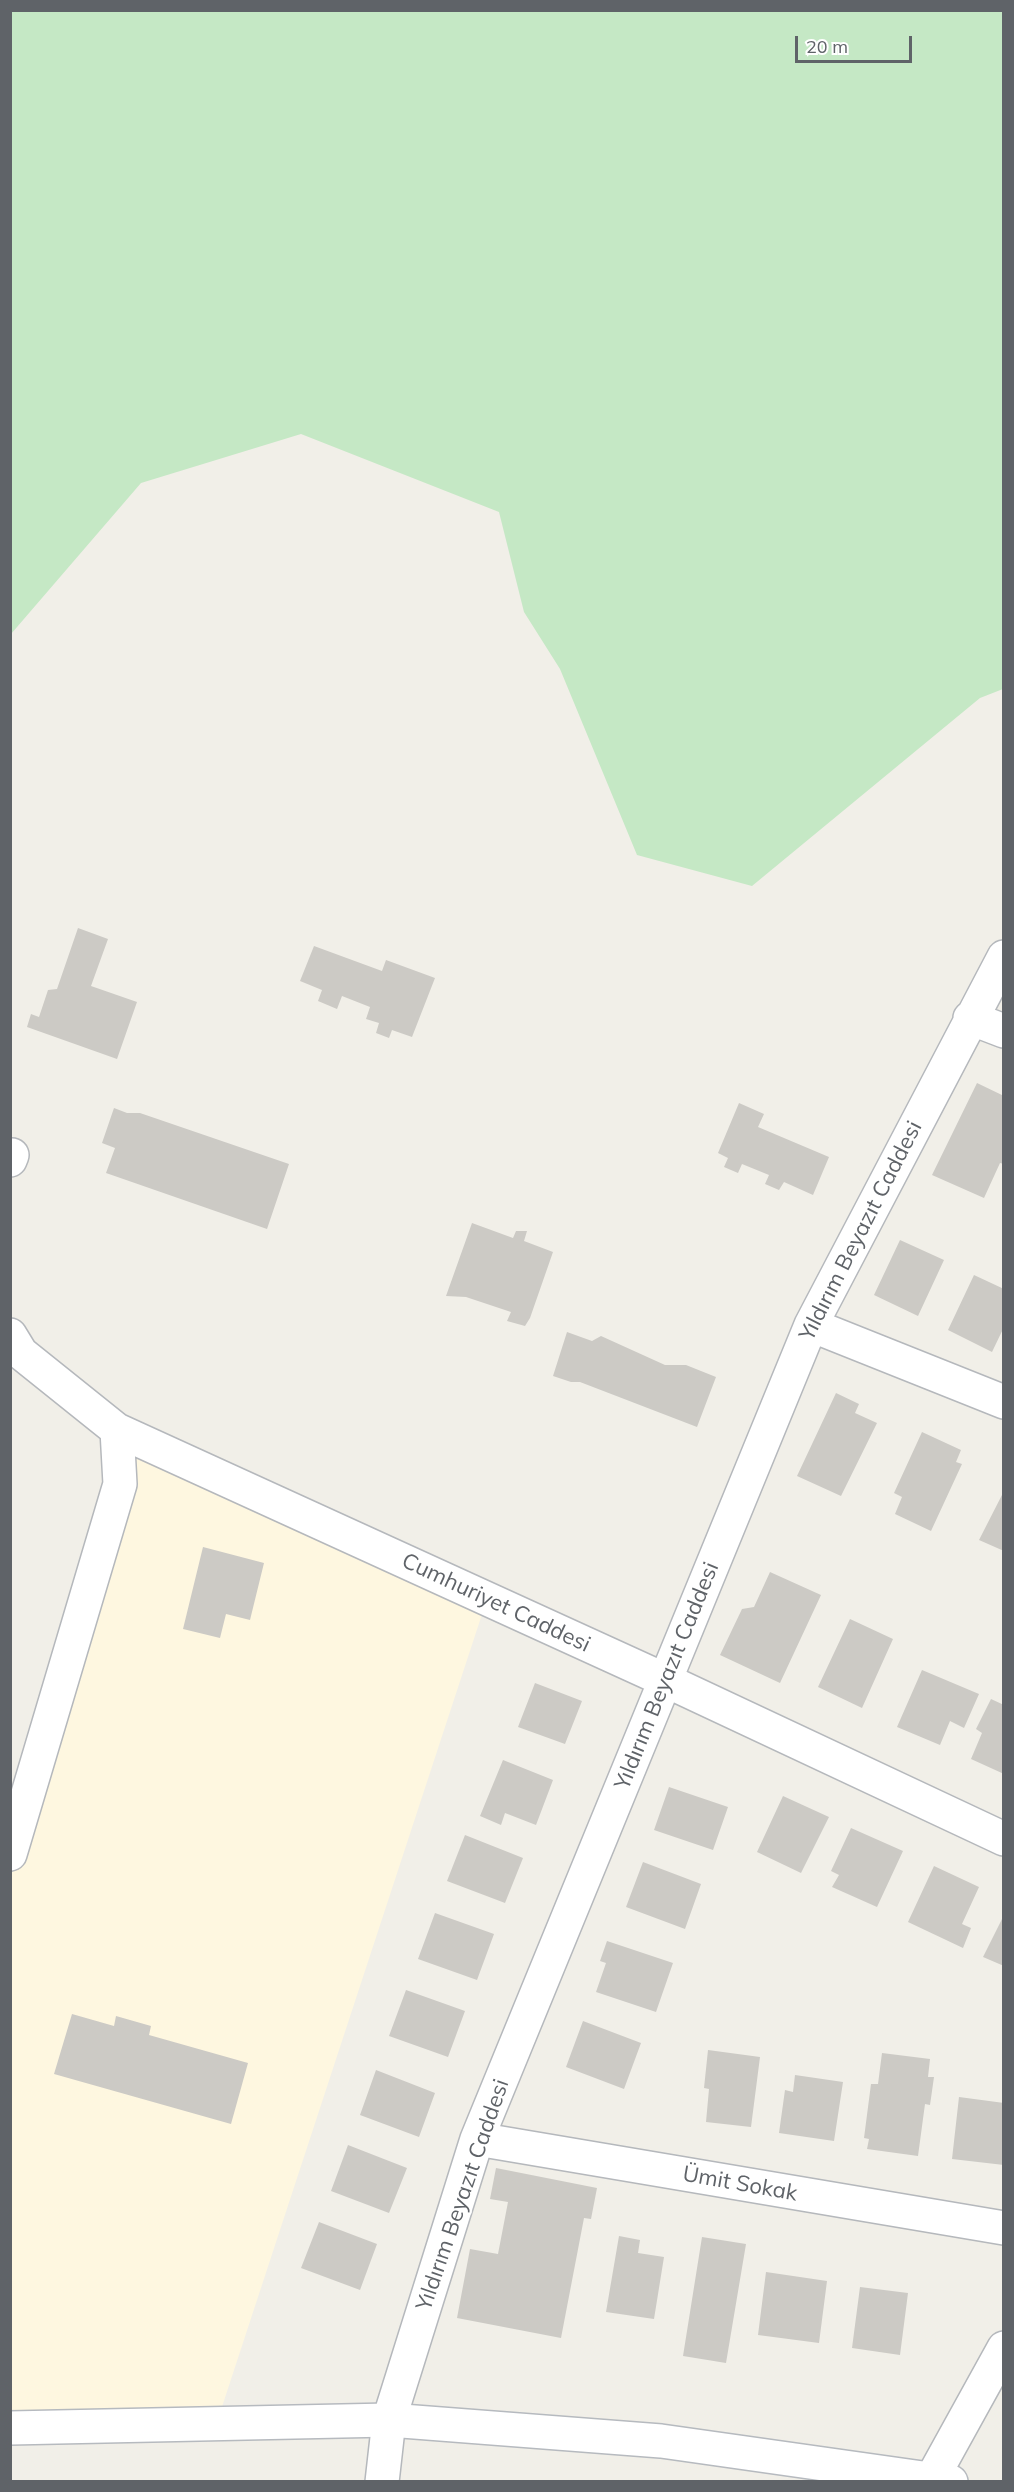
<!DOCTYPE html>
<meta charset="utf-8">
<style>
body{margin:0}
#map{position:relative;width:1014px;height:2492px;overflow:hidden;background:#f1efe8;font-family:Mulish,sans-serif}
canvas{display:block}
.frame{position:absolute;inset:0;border:12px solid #5f6368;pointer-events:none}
.scale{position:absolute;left:795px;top:36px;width:117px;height:27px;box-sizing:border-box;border:3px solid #5f6368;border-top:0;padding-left:8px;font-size:18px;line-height:21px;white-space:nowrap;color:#5f6368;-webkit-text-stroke:4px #fff;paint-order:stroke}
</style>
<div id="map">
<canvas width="1014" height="2492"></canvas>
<div class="frame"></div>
<div class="scale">20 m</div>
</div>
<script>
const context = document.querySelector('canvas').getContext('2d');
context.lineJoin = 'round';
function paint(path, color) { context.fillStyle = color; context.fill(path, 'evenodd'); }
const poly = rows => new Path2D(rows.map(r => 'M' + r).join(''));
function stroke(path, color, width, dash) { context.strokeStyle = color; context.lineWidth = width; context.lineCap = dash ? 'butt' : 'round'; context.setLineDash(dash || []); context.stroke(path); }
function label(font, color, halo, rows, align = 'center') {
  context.font = font + ' Mulish,sans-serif'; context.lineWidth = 4.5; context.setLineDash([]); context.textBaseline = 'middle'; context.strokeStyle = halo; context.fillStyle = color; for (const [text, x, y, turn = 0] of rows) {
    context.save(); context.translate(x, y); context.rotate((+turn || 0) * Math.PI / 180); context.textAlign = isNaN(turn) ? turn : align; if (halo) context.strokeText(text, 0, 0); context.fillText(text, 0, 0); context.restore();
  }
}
paint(poly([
 [117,1430,487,1599,217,2422,11,2428,10,1854]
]), '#fef7e0');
paint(poly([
 [11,10,1003,11,1003,689,980,698,752,886,637,855,560,669,524,612,499,512,301,434,141,483,11,634]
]), '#c5e8c5');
paint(poly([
 [78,928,108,939,91,986,137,1002,117,1059,27,1027,31,1014,39,1017,48,990,57,989],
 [314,946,382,971,386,960,435,978,412,1037,392,1030,389,1038,376,1033,379,1023,366,1019,370,1007,342,996,337,1009,318,1001,322,990,300,981],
 [977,1083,1004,1096,1004,1164,1000,1163,984,1198,932,1175],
 [739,1103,764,1114,758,1127,829,1157,813,1195,784,1182,779,1190,765,1184,769,1175,742,1164,738,1173,724,1167,728,1158,718,1153],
 [114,1108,127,1113,140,1113,289,1164,267,1229,106,1173,115,1148,102,1143],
 [472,1223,513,1238,516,1231,527,1231,524,1241,553,1252,530,1318,525,1326,507,1321,511,1312,466,1297,446,1296],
 [900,1240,944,1260,918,1316,874,1295],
 [974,1275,1004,1289,1004,1327,992,1352,948,1330],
 [567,1332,592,1341,601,1336,665,1365,686,1365,716,1377,697,1427,580,1382,571,1382,553,1376],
 [836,1393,859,1404,855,1413,877,1423,841,1496,797,1476],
 [922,1432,961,1450,956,1462,962,1464,931,1531,895,1514,902,1497,894,1493],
 [1004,1491,1004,1551,979,1540],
 [203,1547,264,1563,250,1620,226,1614,220,1638,183,1629],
 [770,1572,821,1595,780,1683,720,1655,742,1609,754,1607],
 [850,1619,893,1639,862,1708,818,1687],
 [922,1670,979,1694,964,1728,950,1721,940,1745,897,1727],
 [535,1683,582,1701,565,1744,518,1727],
 [991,1699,1004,1705,1004,1774,971,1759,982,1733,976,1729],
 [503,1760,553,1780,536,1825,505,1813,501,1825,480,1816],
 [669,1787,728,1807,713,1850,654,1830],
 [783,1796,829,1817,801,1873,757,1852],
 [851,1828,903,1851,877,1907,832,1887,839,1875,831,1871],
 [465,1835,523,1858,505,1903,447,1881],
 [643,1862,701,1884,685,1929,626,1907],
 [934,1866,979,1887,962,1924,971,1928,963,1948,908,1922],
 [435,1913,494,1934,477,1980,418,1959],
 [1004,1915,1004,1966,983,1957],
 [607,1941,673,1963,656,2012,596,1992,606,1963,600,1961],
 [406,1990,465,2011,448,2057,389,2036],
 [72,2014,114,2026,116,2016,151,2026,149,2035,248,2063,231,2124,54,2074],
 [583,2021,641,2043,624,2089,566,2067],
 [708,2050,760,2057,751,2127,706,2122,709,2089,704,2088],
 [882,2053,930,2059,928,2077,934,2077,930,2105,925,2104,918,2156,867,2149,869,2139,864,2138,871,2084,878,2084],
 [376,2070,435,2093,419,2137,360,2115],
 [795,2075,843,2082,834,2141,779,2133,785,2090,793,2092],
 [959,2097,1004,2103,1004,2165,952,2159],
 [348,2145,407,2168,389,2213,331,2191],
 [496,2168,597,2188,591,2219,584,2218,561,2338,457,2318,470,2249,498,2254,508,2202,490,2199],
 [319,2222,377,2244,360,2290,301,2268],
 [619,2236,640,2240,638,2253,664,2257,654,2319,606,2312],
 [702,2237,746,2244,726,2363,683,2356],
 [766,2272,827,2281,819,2343,758,2335],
 [860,2287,908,2293,900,2355,852,2348]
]), '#cccac5');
const minor = poly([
 [970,1018,1004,1031],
 [10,1160,12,1155],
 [811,1325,1004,1402],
 [10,1335,21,1353,117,1430,665,1680,1004,1839],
 [10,1854,120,1484,117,1430],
 [477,2139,1004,2228],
 [382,2482,389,2420,477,2139,811,1325,1004,957],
 [930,2482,1004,2348]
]);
const secondary = poly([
 [10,2428,389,2420,661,2441,951,2482]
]);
stroke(minor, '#b5b8bc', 36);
stroke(secondary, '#b6babf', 36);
stroke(minor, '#fff', 33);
stroke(secondary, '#fff', 33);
label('22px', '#5f6368', '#fff', [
 ["Yıldırım Beyazıt Caddesi",861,1231,-63],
 ["Cumhuriyet Caddesi",496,1603,25],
 ["Yıldırım Beyazıt Caddesi",667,1676,-68],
 ["Ümit Sokak",740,2184,10],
 ["Yıldırım Beyazıt Caddesi",463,2195,-71]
]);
</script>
